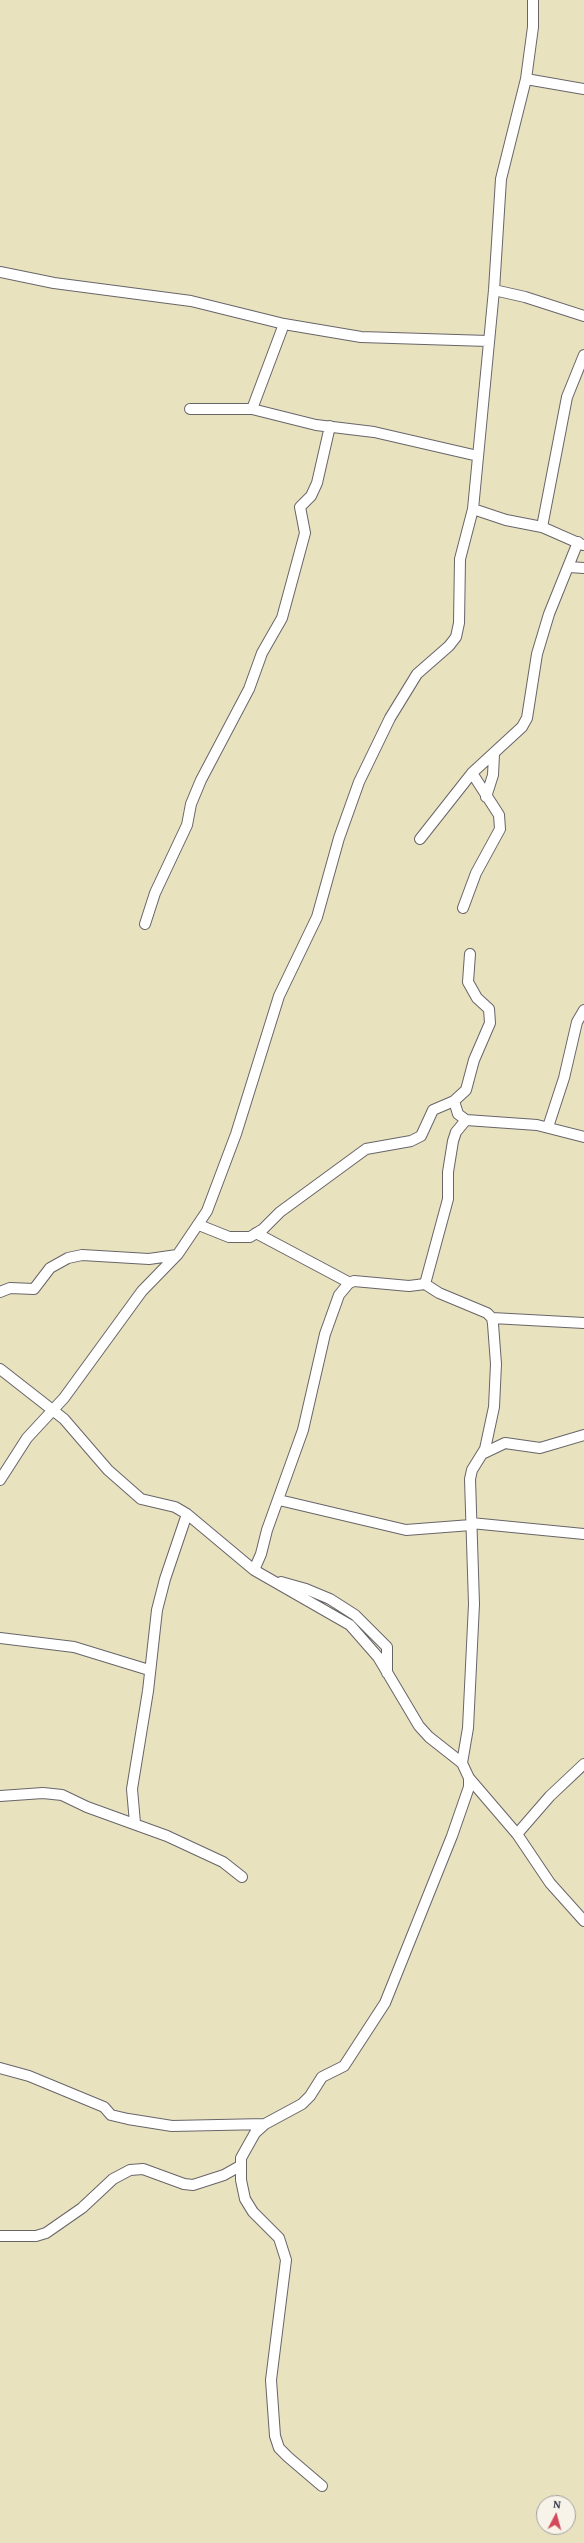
<!DOCTYPE html>
<style>
body{margin:0}
#map{position:relative;width:584px;height:2543px;overflow:hidden;background:#e9e2bf;font-family:"Gentium Book Plus",serif}
canvas{display:block}
.north{position:absolute;left:536px;top:2495px;width:40px;height:40px;box-sizing:border-box;background:#f7f3e8;border:1px solid #a29fa3;border-radius:50%;rotate:6deg;font-size:11px;font-weight:700;line-height:16px;text-align:center;color:#22223b}
.north::after{content:'';display:block;margin:auto;width:14px;height:18px;background:#d1495b;clip-path:polygon(50% 0,100% 100%,50% 72%,0 100%)}
</style>
<div id="map">
<canvas width="584" height="2543"></canvas>
<div class="north">N</div>
</div>
<script>
const context = document.querySelector('canvas').getContext('2d');
context.lineJoin = 'round';
const poly = rows => new Path2D(rows.map(r => 'M' + r).join(''));
function stroke(path, color, width, dash) { context.strokeStyle = color; context.lineWidth = width; context.lineCap = dash ? 'butt' : 'round'; context.setLineDash(dash || []); context.stroke(path); }
const minor = poly([
 [526,79,584,89],
 [0,272,54,283,191,301,284,324,361,337,488,341],
 [494,290,525,297,584,316],
 [190,409,252,409,316,425,374,432,478,456],
 [252,409,284,324],
 [473,509,506,520,542,527,583,545],
 [542,527,567,397,584,355],
 [569,567,584,568],
 [486,797,493,775,494,754],
 [420,839,472,773,522,727,527,718,537,654,549,614,578,542],
 [463,908,476,873,500,829,499,815,472,773],
 [145,924,155,893,187,825,191,804,201,780,249,689,262,653,282,618,305,533,300,507,311,496,317,483,330,426],
 [454,1101,458,1114,466,1120,537,1125,584,1137],
 [548,1127,564,1078,577,1022,584,1010],
 [199,1225,229,1237,250,1237,263,1229,280,1212,366,1149,411,1141,421,1136,433,1110,454,1101,466,1090,474,1060,490,1023,489,1009,477,998,468,982,470,954],
 [256,1233,350,1283],
 [425,1284,439,1293,487,1313,492,1318,493,1324,496,1364,494,1407,485,1449,472,1470,470,1479,474,1604,468,1728,462,1763],
 [0,1292,10,1288,34,1289,50,1268,68,1258,82,1255,149,1259,177,1255],
 [492,1318,584,1323],
 [0,1369,64,1419,108,1470,141,1499,175,1507,187,1514,254,1570,350,1625,378,1657,419,1726,429,1737,462,1763,469,1778,469,1787,452,1836,385,2003,344,2066,322,2077,310,2096,302,2104,265,2124,255,2133,241,2158,241,2180,245,2199,253,2212,279,2238,286,2260,271,2380,275,2436,279,2448,288,2457,322,2486],
 [482,1454,505,1443,540,1448,584,1435],
 [0,1480,27,1438,64,1398,142,1291,178,1254,207,1211,236,1134,279,996,317,917,339,838,359,782,390,718,417,674,449,646,456,637,459,623,460,559,473,509,494,290,501,179,526,79,533,27,533,0],
 [279,1500,406,1530,471,1525],
 [471,1523,584,1534],
 [254,1570,261,1554,267,1530,303,1430,325,1334,339,1295,349,1283,354,1281,409,1286,425,1284,448,1199,448,1172,453,1141,456,1132,466,1120],
 [281,1582,306,1589,330,1599,355,1615,387,1647,387,1673],
 [0,1638,74,1647,149,1670],
 [469,1778,517,1834,550,1883,584,1921],
 [0,1796,43,1793,62,1795,87,1807,167,1836,223,1862,242,1877],
 [135,1823,132,1789,148,1691,157,1610,165,1579,187,1514],
 [517,1834,550,1796,584,1764],
 [0,2068,29,2076,104,2107,111,2115,128,2119,172,2126,265,2124],
 [0,2236,36,2236,46,2233,82,2208,113,2179,130,2170,143,2169,184,2184,193,2185,224,2175,240,2166]
]);
stroke(minor, '#686569', 12);
stroke(minor, '#fff', 10);
</script>
